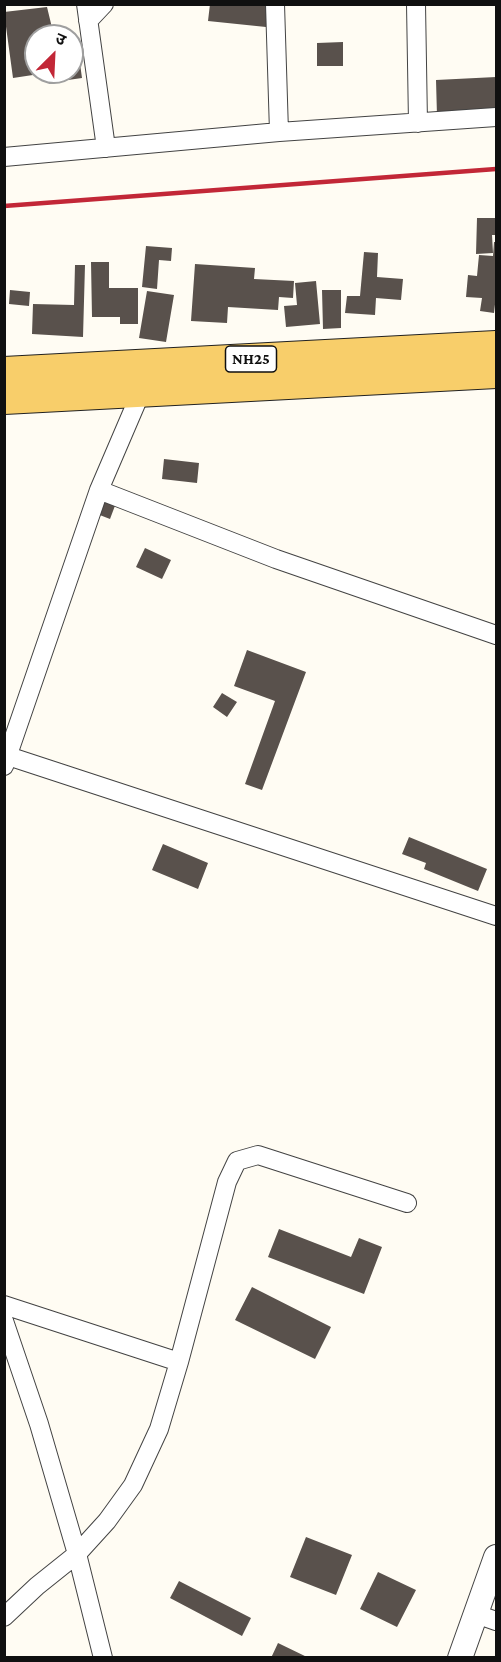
<!DOCTYPE html>
<meta charset="utf-8">
<style>
body{margin:0}
#map{position:relative;width:501px;height:1662px;overflow:hidden;background:#fffcf3;font-family:"Crimson Pro","Noto Sans Devanagari",serif}
canvas{display:block}
.frame{position:absolute;inset:0;border:6px solid #101010;pointer-events:none}
.north{position:absolute;left:24px;top:24px;width:60px;height:60px;box-sizing:border-box;background:#fff;border:2px solid #9f9f9f;border-radius:50%;rotate:24deg;font-size:16px;font-weight:700;line-height:24px;text-align:center;color:#101010}
.north::after{content:'';display:block;margin:auto;width:21px;height:27px;background:#c22737;clip-path:polygon(50% 0,100% 100%,50% 72%,0 100%)}
</style>
<div id="map">
<canvas width="501" height="1662"></canvas>
<div class="frame"></div>
<div class="north">उ</div>
</div>
<script>
const context = document.querySelector('canvas').getContext('2d');
context.lineJoin = 'round';
function paint(path, color) { context.fillStyle = color; context.fill(path, 'evenodd'); }
const poly = rows => new Path2D(rows.map(r => 'M' + r).join(''));
function stroke(path, color, width, dash) { context.strokeStyle = color; context.lineWidth = width; context.lineCap = dash ? 'butt' : 'round'; context.setLineDash(dash || []); context.stroke(path); }
function label(font, color, halo, rows, align = 'center') {
  context.font = font + ' "Crimson Pro",serif'; context.lineWidth = 6; context.setLineDash([]); context.textBaseline = 'middle'; context.strokeStyle = halo; context.fillStyle = color; for (const [text, x, y, turn = 0] of rows) {
    context.save(); context.translate(x, y); context.rotate((+turn || 0) * Math.PI / 180); context.textAlign = isNaN(turn) ? turn : align; if (halo) context.strokeText(text, 0, 0); context.fillText(text, 0, 0); context.restore();
  }
}
paint(poly([
 [210,4,269,4,266,27,208,21],
 [47,7,54,36,36,36,36,72,46,73,13,78,4,12],
 [76,35,82,78,68,80,67,72,72,72,72,36],
 [343,42,343,66,317,66,317,43],
 [496,77,496,113,437,116,436,80],
 [477,218,496,218,496,235,492,235,493,253,476,254],
 [494,242,496,242,496,296,494,313,480,311,482,298,466,297,468,275,477,276,479,255,493,256],
 [146,246,172,248,171,261,159,260,157,289,142,287],
 [364,252,378,253,377,277,403,279,401,300,376,298,375,315,345,313,347,296,360,296],
 [91,262,109,262,109,288,138,288,138,324,120,324,120,317,92,317],
 [195,264,255,268,254,279,294,281,293,298,279,297,278,310,228,307,227,323,191,321],
 [75,265,85,265,83,337,32,334,33,304,74,305],
 [316,281,320,324,286,327,284,306,297,305,295,283],
 [10,290,30,292,29,306,9,304],
 [322,290,341,290,341,328,323,329],
 [147,291,174,295,166,342,139,338],
 [164,459,199,463,197,483,162,479],
 [98,496,116,503,110,519,92,512],
 [145,548,171,560,162,579,136,567],
 [247,650,306,672,262,790,245,784,275,701,234,686],
 [222,693,237,702,227,717,213,707],
 [409,837,487,869,478,891,424,869,426,863,402,854],
 [163,844,208,863,198,889,152,870],
 [279,1229,351,1257,359,1238,382,1247,364,1294,268,1257],
 [252,1287,331,1327,315,1359,235,1320],
 [306,1537,352,1555,336,1595,290,1577],
 [378,1572,416,1590,397,1627,360,1609],
 [179,1581,251,1618,242,1636,170,1598],
 [278,1643,309,1658,271,1658]
]), '#59514c');
const minor = poly([
 [86,4,106,148],
 [275,4,279,132],
 [416,4,418,123],
 [88,21,104,4],
 [4,157,279,132,496,117],
 [99,490,276,559,496,635],
 [8,756,496,916],
 [4,766,99,490,141,392],
 [4,1305,179,1362,227,1182,237,1161,258,1155,407,1203],
 [4,1321,39,1424,77,1554,103,1658],
 [476,1614,496,1621],
 [4,1617,37,1586,77,1554,107,1521,133,1485,159,1429,179,1362]
]);
const tertiary = poly([
 [460,1658,496,1557]
]);
const primary = poly([
 [4,372,496,346],
 [4,399,496,373]
]);
stroke(minor, '#434343', 20);
stroke(tertiary, '#434343', 26);
stroke(primary, '#212121', 32);
stroke(minor, '#fff', 18);
stroke(tertiary, '#fff', 24);
stroke(primary, '#f8ce6a', 30);
stroke(poly([
 [4,206,496,169]
]), '#c22737', 4.5);
for (const [x, y, w] of [
 [251,359,51]
]) { const box = new Path2D(); box.roundRect(x - w / 2, y - 13, w, 26, 4.5); context.fillStyle = '#fff'; context.fill(box); stroke(box, '#101010', 1.5); }
label('bold 16px', '#101010', null, [
 ["NH25",251,359]
]);
</script>
